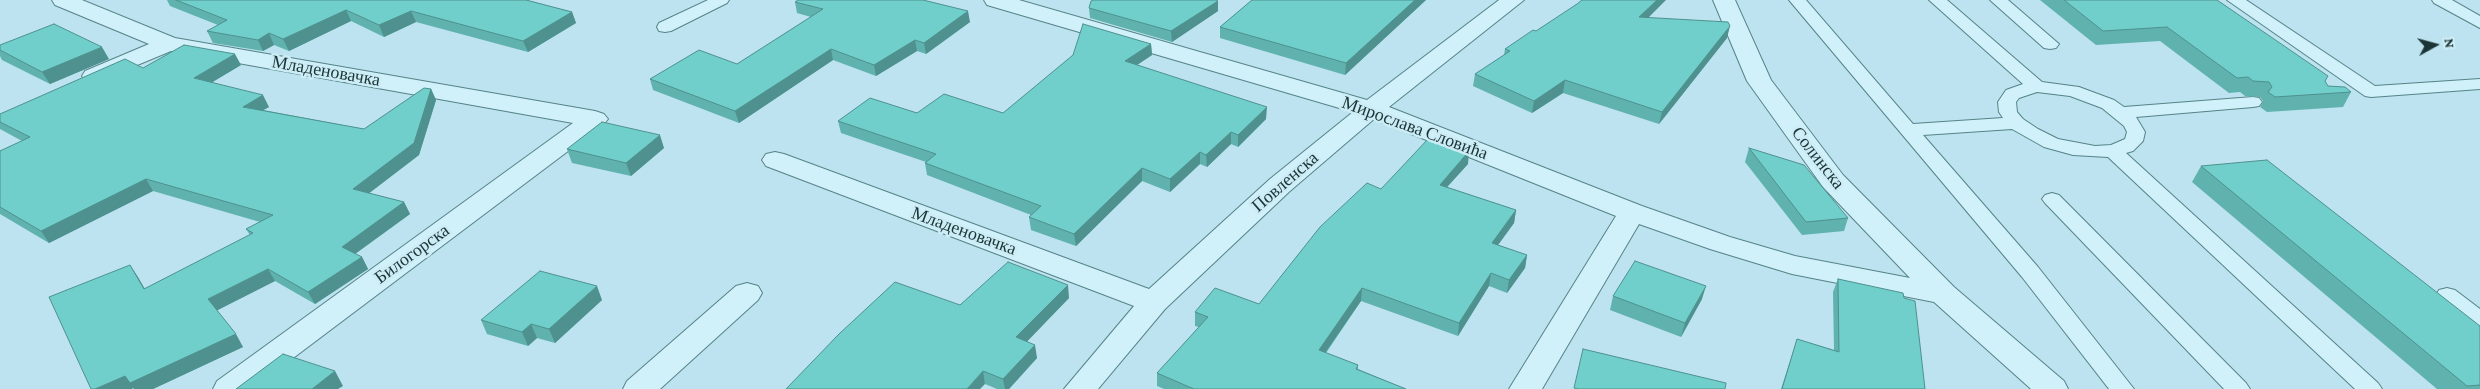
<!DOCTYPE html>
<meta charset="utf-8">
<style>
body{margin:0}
#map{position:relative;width:2480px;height:389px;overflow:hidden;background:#bce3ef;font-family:"Crimson Pro",serif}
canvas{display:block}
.north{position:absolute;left:2410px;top:20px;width:50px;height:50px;-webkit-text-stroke:4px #ccecf6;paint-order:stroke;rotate:83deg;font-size:14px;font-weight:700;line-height:20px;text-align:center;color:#1b3536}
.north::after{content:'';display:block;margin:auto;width:18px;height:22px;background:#1b3536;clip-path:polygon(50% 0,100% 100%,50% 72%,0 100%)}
</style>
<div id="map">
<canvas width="2480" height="389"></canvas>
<div class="north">N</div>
</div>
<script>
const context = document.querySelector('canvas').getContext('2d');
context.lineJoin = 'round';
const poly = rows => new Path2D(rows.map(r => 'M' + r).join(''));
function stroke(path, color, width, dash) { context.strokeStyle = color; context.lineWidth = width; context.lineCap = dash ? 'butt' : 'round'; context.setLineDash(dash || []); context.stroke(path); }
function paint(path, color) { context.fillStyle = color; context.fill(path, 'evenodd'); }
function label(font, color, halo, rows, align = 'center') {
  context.font = font + ' "Crimson Pro",serif'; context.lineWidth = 5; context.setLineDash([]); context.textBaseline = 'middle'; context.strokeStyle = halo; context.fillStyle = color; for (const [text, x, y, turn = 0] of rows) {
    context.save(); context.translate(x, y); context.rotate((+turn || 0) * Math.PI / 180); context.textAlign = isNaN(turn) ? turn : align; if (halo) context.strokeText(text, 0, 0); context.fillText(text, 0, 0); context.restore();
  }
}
const service = poly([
 [708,0,729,0,727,3,671,31,665,32,659,31,657,27,659,23,708,0],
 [1789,0,1806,0,1913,124,2003,118,1999,112,1998,102,2006,90,2023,84,1929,0,1947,0,2042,82,2079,87,2114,100,2124,107,2253,97,2259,98,2262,102,2259,106,2253,107,2136,117,2145,132,2143,141,2133,151,2126,153,2378,383,2382,389,2355,389,2108,157,2073,155,2044,147,2012,129,1923,135,2038,267,2134,389,2109,389,2022,277,1789,0],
 [2037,92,2070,96,2102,108,2124,126,2127,132,2125,139,2111,145,2095,146,2058,139,2038,129,2023,119,2017,112,2016,102,2019,98,2037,92],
 [1990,0,2008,0,2059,44,2056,48,2050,49,2044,48,1990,0],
 [2227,0,2246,0,2375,86,2480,79,2480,89,2371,97,2365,96,2227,0],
 [2432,0,2452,0,2480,16,2480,28,2434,3,2432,0],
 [2052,193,2059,195,2246,383,2250,389,2224,389,2045,203,2042,199,2045,195,2052,193],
 [2447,288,2455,290,2480,309,2480,329,2472,326,2439,300,2436,295,2439,290,2447,288]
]);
const minor = poly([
 [52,0,82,0,175,38,595,111,604,114,608,119,604,124,252,389,213,389,217,381,573,123,171,51,94,83,85,81,82,76,85,71,149,44,55,5,52,0],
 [984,0,1019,0,1367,100,1499,0,1524,0,1389,107,1642,206,1730,237,1795,256,1910,278,1823,187,1747,81,1713,0,1735,0,1771,80,1843,175,1954,287,2064,381,2068,389,2031,389,1934,302,1792,274,1710,249,1639,224,1542,389,1509,389,1616,216,1374,119,1290,191,1165,309,1098,389,1064,389,1134,306,766,166,762,160,766,154,775,152,784,154,1149,289,1270,179,1353,112,987,5,984,0],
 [747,283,758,286,762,293,758,300,660,389,623,389,627,381,736,286,747,283]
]);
stroke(service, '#558487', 2);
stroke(minor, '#558487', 2);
paint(service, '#d0f0fa');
paint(minor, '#d0f0fa');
paint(poly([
 [167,0,526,0,572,12,576,23,528,52,416,22,384,37,351,21,289,51,274,45,263,51,213,43,207,31,218,25,170,6],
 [1252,0,1426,0,1345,75,1220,38,1220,27],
 [2040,0,2217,0,2325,82,2328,86,2351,92,2343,107,2267,112,2260,107,2263,101,2260,97,2245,96,2240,92,2229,93,2160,41,2096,45],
 [1218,1,1218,11,1172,42,1090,18,1089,8],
 [795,2,970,22,926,54,917,51,876,76,833,60,739,123,653,90,650,79,737,64,811,17,797,13],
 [1648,18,1727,38,1659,124,1563,93,1532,113,1473,86,1475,74,1504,55,1505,49,1536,31],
 [1151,44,1152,55,1137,65,1266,119,1238,147,1231,144,1207,167,1200,164,1170,192,1142,181,1076,246,1031,230,1029,217,1031,215,927,175,925,163,926,162,841,133,838,121,917,113,1003,113],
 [0,45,109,59,50,84,2,60,0,56],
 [241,65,212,82,269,107,263,110,364,129,431,89,436,100,419,155,369,193,404,202,410,214,355,254,362,257,368,269,315,304,275,281,217,310,243,347,153,389,134,389,130,265,145,289,250,235,246,229,260,222,153,191,49,243,0,214,0,151,22,141,0,129,0,114,143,68],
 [664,148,631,176,572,163,567,149],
 [1749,148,1848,218,1844,231,1802,235,1745,162],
 [1468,164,1447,187,1516,210,1514,223,1498,245,1527,255,1525,268,1507,293,1489,286,1458,336,1361,301,1326,353,1358,365,1358,369,1406,389,1164,389,1157,386,1157,373,1199,327,1195,326,1195,312,1259,304,1381,189],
 [2201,166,2480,326,2480,389,2437,389,2192,182],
 [1838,279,1904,298,1925,389,1781,389,1797,339,1834,350,1833,292],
 [1613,296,1702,299,1681,337,1610,310],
 [1069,298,1027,341,1037,358,1009,389,997,389,985,384,960,305],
 [602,300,555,343,537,338,528,346,487,334,481,320]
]), '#60b2af');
paint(poly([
 [1415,0,1426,0,1345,75,1346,63],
 [1657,0,1666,0,1637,29,1639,17],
 [1218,1,1218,11,1172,42,1171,31],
 [346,10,351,21,289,51,283,39],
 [411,11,416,22,384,37,379,25],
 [968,11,970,22,926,54,924,43],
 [572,12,576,23,528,52,523,41],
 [1730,26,1727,38,1659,124,1662,112],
 [269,33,274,45,263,51,258,40],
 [915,40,917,51,876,76,874,65],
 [1151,44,1152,55,1125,73,1125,61],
 [102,47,109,59,50,84,42,72],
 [831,49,833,60,739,123,735,111],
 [235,54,241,65,201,89,194,78],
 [1565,80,1563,93,1532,113,1534,101],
 [431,89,436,100,419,155,359,201,353,189],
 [263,95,269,107,249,118,243,107],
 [1267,107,1266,119,1238,147,1238,135],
 [1231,132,1231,144,1207,167,1206,155],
 [660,135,664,148,631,176,626,163],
 [1469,151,1468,164,1438,197,1440,185],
 [1200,152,1200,164,1170,192,1170,179],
 [1142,168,1142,181,1076,246,1074,234],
 [146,179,153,191,49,243,41,231],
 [404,202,410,214,348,259,342,247],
 [1516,210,1514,223,1490,256,1492,243],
 [1527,255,1525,268,1507,293,1509,280],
 [362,257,368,269,315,304,308,292],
 [130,265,138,277,152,302,144,289],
 [268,269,275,281,216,311,208,299],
 [1491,273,1489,286,1458,336,1459,323],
 [1068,285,1069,298,1018,351,1016,337],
 [597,286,602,300,555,343,549,329],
 [1706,286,1702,299,1681,337,1685,323],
 [1362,288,1361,301,1318,363,1319,350],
 [531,324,537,338,528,346,522,332],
 [236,334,243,347,153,389,134,389,133,388,132,389,95,389,125,376],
 [1035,345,1037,358,1009,389,1005,389,1003,379],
 [335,371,343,386,338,389,312,389],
 [983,371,985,384,980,389,967,389]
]), '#4e918e');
const building = poly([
 [176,0,526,0,572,12,523,41,411,11,379,25,346,10,283,39,269,33,258,40,207,31,227,20,176,0],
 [798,0,923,0,968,11,924,43,915,40,874,65,831,49,735,111,650,79,699,50,737,64,823,9,795,2,798,0],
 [1093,0,1216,0,1218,1,1171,31,1089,8,1091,1,1093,0],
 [1252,0,1415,0,1346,63,1220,27,1252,0],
 [1582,0,1657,0,1639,17,1728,22,1730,26,1662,112,1565,80,1534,101,1475,74,1510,51,1505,49,1533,30,1536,31,1577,4,1582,0],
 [2064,0,2217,0,2328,76,2325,81,2328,86,2345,87,2351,92,2275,97,2268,92,2272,87,2269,82,2253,81,2248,77,2237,78,2167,27,2103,31,2064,0],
 [54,24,102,47,42,72,0,50,0,45,54,24],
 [1083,24,1151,44,1125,61,1267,107,1238,135,1231,132,1206,155,1200,152,1170,179,1142,168,1074,234,1029,217,1041,206,925,163,936,154,838,121,870,98,917,113,944,94,1003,113,1073,55,1083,24],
 [184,45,235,54,194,78,263,95,243,107,364,129,424,88,431,89,414,143,353,189,404,202,342,247,362,257,308,292,268,269,208,299,236,334,130,383,125,376,95,389,91,389,49,297,130,265,144,289,253,233,246,229,273,215,146,179,41,231,0,207,0,151,30,137,0,122,0,114,125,59,143,68,184,45],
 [602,122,660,135,626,163,567,149,602,122],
 [1429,138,1469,151,1440,185,1516,210,1492,243,1527,255,1509,280,1491,273,1459,323,1362,288,1319,350,1358,365,1356,369,1406,389,1194,389,1157,373,1208,317,1195,312,1215,288,1259,304,1320,227,1367,183,1381,189,1429,138],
 [1749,148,1804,165,1848,218,1806,222,1749,148],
 [2267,160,2480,326,2480,385,2467,386,2201,166,2267,160],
 [1635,261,1706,286,1685,323,1613,296,1635,261],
 [1008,262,1068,285,1016,337,1035,345,1003,379,983,371,967,389,786,389,839,334,895,282,960,305,1008,262],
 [540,271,597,286,549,329,531,324,522,332,481,320,540,271],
 [1838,279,1903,293,1904,298,1915,301,1925,389,1782,389,1797,339,1839,352,1838,279],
 [1583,349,1726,383,1725,389,1578,389,1574,388,1583,349],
 [283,354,335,371,312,389,236,389,283,354]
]);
paint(building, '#70cfcb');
stroke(building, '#4e918e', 1);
label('18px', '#1b3536', '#ccecf6', [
 ["Младеновачка",326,71,10],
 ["Мирослава Словића",1415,128,20],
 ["Солинска",1818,158,52],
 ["Повленска",1285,182,-41],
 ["Младеновачка",964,231,20],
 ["Билогорска",412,254,-36]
]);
</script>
